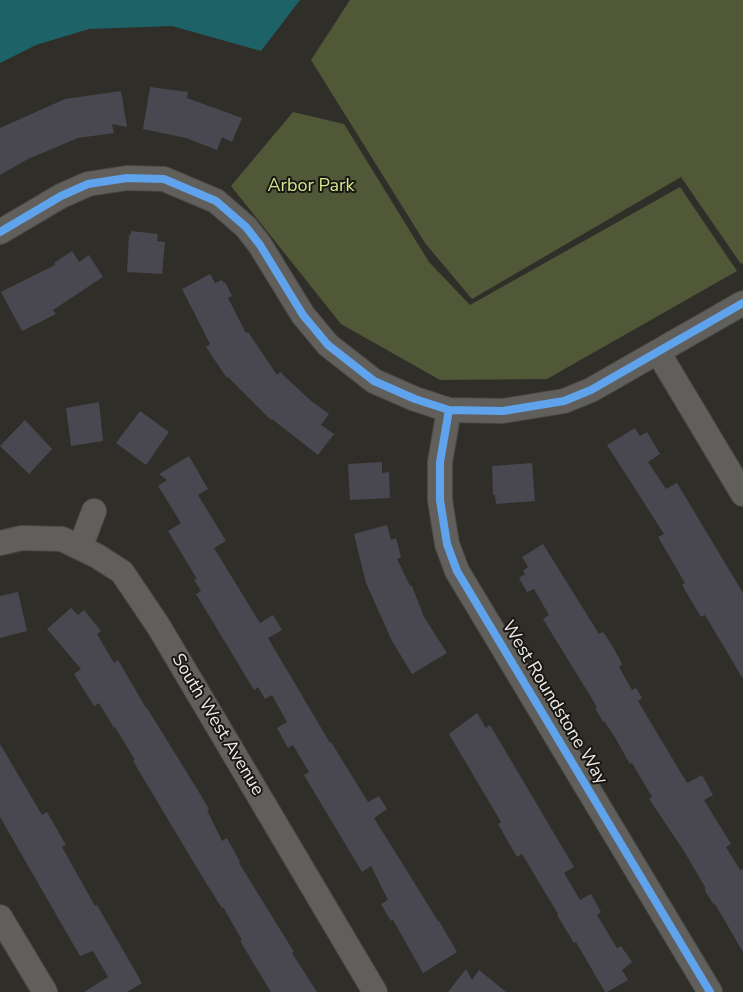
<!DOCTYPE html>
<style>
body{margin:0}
canvas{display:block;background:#302e29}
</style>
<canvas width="743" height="992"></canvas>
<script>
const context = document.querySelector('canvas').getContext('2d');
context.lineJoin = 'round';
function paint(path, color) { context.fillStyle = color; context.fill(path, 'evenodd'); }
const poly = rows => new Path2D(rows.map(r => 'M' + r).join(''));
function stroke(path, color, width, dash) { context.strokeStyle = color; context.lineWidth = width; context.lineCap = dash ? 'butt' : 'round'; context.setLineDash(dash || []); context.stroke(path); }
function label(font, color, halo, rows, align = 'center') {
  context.font = font + ' "Nunito Sans",sans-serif'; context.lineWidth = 4; context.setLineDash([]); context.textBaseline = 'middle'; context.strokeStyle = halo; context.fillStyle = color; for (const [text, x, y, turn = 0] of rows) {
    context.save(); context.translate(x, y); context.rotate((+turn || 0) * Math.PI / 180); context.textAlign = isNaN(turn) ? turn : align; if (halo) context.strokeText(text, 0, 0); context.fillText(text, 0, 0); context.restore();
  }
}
paint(poly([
 [350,0,743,0,743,263,741,264,681,177,472,299,425,243,311,60],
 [293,112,344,124,429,262,470,305,680,187,737,271,547,379,440,380,341,324,231,186]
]), '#505837');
paint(poly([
 [0,0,300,0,261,51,172,26,89,29,36,45,0,63]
]), '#1c6267');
paint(poly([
 [150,87,188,92,187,98,242,118,232,142,222,137,217,150,186,138,143,129],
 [121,91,127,127,112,124,114,133,78,138,28,159,0,175,0,128,65,99],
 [131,231,158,234,157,241,165,242,162,274,127,272,129,235,131,235],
 [72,251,79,262,89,255,103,277,53,310,56,314,22,331,1,292,55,265,54,263],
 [210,274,215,283,222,280,224,283,225,282,232,296,228,298,246,333,248,332,277,375,280,372,310,400,329,414,321,425,334,434,318,455,272,419,271,420,228,377,227,378,206,347,210,344,182,289],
 [99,402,103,441,71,446,66,408],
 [140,411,169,432,146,465,116,443],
 [25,420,52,449,29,474,0,446],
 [635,428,640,436,647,432,660,454,648,462,666,489,677,483,743,593,743,679,705,615,701,617,682,585,685,583,658,537,664,534,607,445],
 [189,456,208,489,198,495,226,541,214,548,260,623,273,615,282,630,268,638,330,743,331,742,368,802,379,796,387,809,374,818,438,921,439,921,457,952,423,973,393,920,391,921,381,904,388,900,371,866,362,872,304,775,309,772,293,745,288,748,277,728,287,722,272,695,265,699,258,687,254,690,196,594,201,591,194,580,197,579,168,531,181,523,158,486,167,480,159,474],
 [382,462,382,473,389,472,390,498,350,500,348,464],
 [532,463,535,501,496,504,495,495,493,495,492,466],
 [387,525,391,540,396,538,401,557,397,559,410,586,412,586,424,617,447,653,412,674,392,641,366,583,354,534],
 [543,544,599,634,603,632,613,647,622,664,619,667,632,690,636,688,642,698,638,701,687,783,702,775,713,795,704,800,731,844,726,847,740,870,743,869,743,952,715,904,714,905,705,891,705,887,684,851,649,799,652,797,632,763,630,764,613,734,604,721,603,722,595,708,597,707,543,619,549,615,534,589,527,592,519,578,525,574,523,571,528,567,522,557],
 [18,592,27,631,0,638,0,596],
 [71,608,78,615,84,610,101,631,97,634,114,663,118,660,146,708,147,708,197,789,209,809,207,810,222,841,227,838,240,862,239,863,294,952,292,953,317,992,271,992,263,979,240,941,242,940,223,907,222,908,206,883,133,761,135,760,115,727,114,728,99,703,94,706,74,674,81,669,47,629],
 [477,713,486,728,490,725,574,867,564,873,580,900,591,894,601,912,597,915,617,948,621,946,632,962,622,970,628,980,607,992,605,992,576,942,574,943,557,915,558,914,522,854,517,857,498,824,501,822,449,734],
 [0,744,42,815,47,812,66,845,62,847,95,906,97,905,142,983,127,992,84,992,108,977,93,951,80,956,0,817],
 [466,969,472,980,479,970,506,992,448,992]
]), '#49474f');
const street = poly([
 [0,232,61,196,88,184,127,178,164,179,216,201,246,227,260,245,303,315,328,345,374,381,415,399,449,410,503,411,564,401,591,390,743,303],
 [658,352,743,494],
 [449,410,440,462,440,500,447,544,457,571,710,992],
 [0,543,22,538,62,539,97,556,122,572,159,627,375,992],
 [80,548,94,511],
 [0,917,45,992]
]);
stroke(street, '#4b4945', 26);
stroke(street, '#615f5c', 24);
stroke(poly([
 [0,232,61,196,88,184,127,178,164,179,216,201,246,227,260,245,303,315,328,345,374,381,415,399,449,410,503,411,564,401,591,390,743,303],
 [449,410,440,462,440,500,447,544,457,571,710,992]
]), '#60a3ed', 8);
label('18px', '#d1e78b', '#191713', [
 ["Arbor Park",311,187]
]);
label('18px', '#edebe5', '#191713', [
 ["West Roundstone Way",554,703,59],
 ["South West Avenue",217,725,59]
]);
</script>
